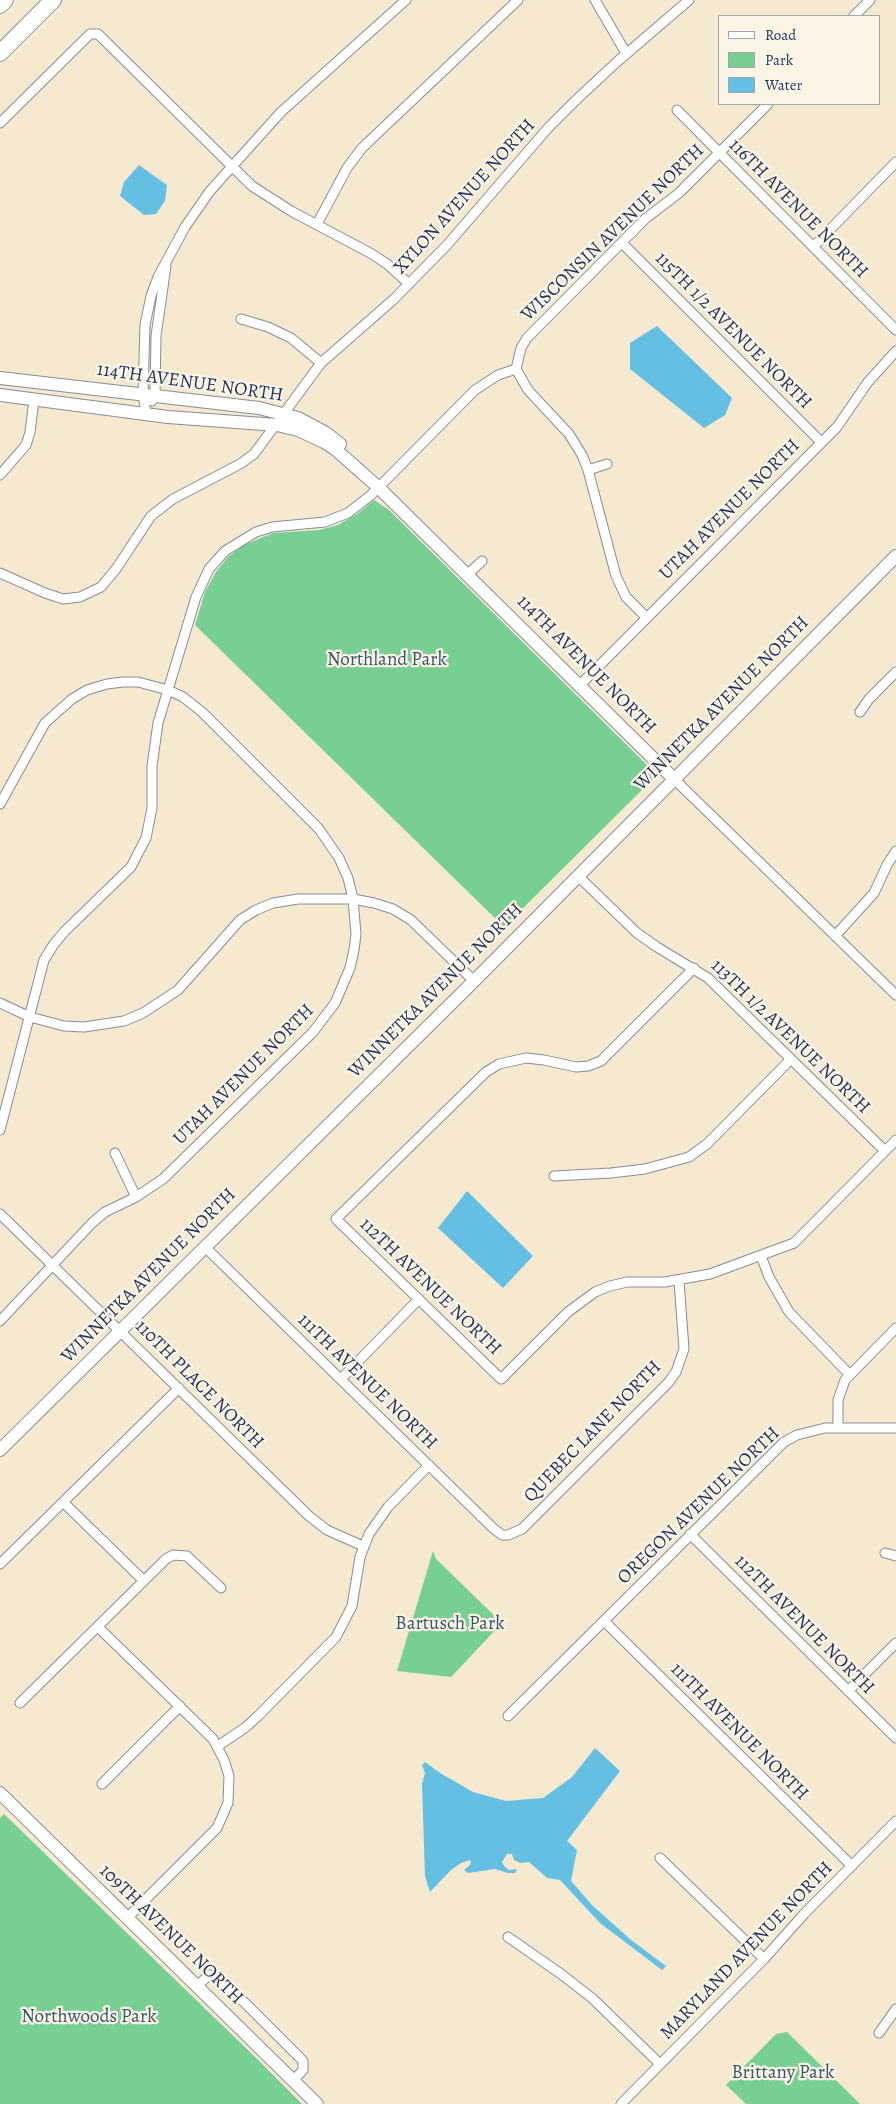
<!DOCTYPE html>
<style>
body{margin:0}
#map{position:relative;width:896px;height:2104px;overflow:hidden;background:#f5e9d0;font-family:Alegreya,serif}
canvas{display:block}
.legend{position:absolute;left:718px;top:15px;width:162px;height:90px;box-sizing:border-box;background:#fcf5e5;border:1px solid #a2a6af;margin:0;padding:6px 9px;list-style:none;font-size:15px;color:#1b2f5e}
.legend li{display:flex;align-items:center;gap:10px;height:25px}
.legend b{width:25px;border:1px solid #a2a6af}
</style>
<div id="map">
<canvas width="896" height="2104"></canvas>
<ul class="legend">
<li><b style="height:6px;background:#fff"></b>Road</li>
<li><b style="height:14px;background:#78cf94"></b>Park</li>
<li><b style="height:14px;background:#65bfe3"></b>Water</li>
</ul>
</div>
<script>
const context = document.querySelector('canvas').getContext('2d');
context.lineJoin = 'round';
function paint(path, color) { context.fillStyle = color; context.fill(path, 'evenodd'); }
const poly = rows => new Path2D(rows.map(r => 'M' + r).join(''));
function stroke(path, color, width, dash) { context.strokeStyle = color; context.lineWidth = width; context.lineCap = dash ? 'butt' : 'round'; context.setLineDash(dash || []); context.stroke(path); }
function label(font, color, halo, rows, align = 'center') {
  context.font = font + ' Alegreya,serif'; context.lineWidth = 4.5; context.setLineDash([]); context.textBaseline = 'middle'; context.strokeStyle = halo; context.fillStyle = color; for (const [text, x, y, turn = 0] of rows) {
    context.save(); context.translate(x, y); context.rotate((+turn || 0) * Math.PI / 180); context.textAlign = isNaN(turn) ? turn : align; if (halo) context.strokeText(text, 0, 0); context.fillText(text, 0, 0); context.restore();
  }
}
paint(poly([
 [374,500,389,510,647,765,652,780,504,927,195,625,205,592,216,572,228,557,244,545,273,533,319,530,338,525,357,514],
 [433,1551,436,1559,502,1623,451,1677,397,1671],
 [4,1814,252,2054,302,2104,0,2104,0,1818],
 [787,2032,851,2095,860,2104,746,2104,726,2085,776,2034]
]), '#78cf94');
paint(poly([
 [139,165,167,185,165,201,156,214,144,215,120,196,124,182],
 [657,326,732,398,725,415,704,428,630,369,630,343],
 [467,1191,533,1256,503,1288,438,1228],
 [595,1748,620,1771,567,1841,577,1850,571,1881,592,1905,631,1940,666,1966,662,1970,600,1923,560,1880,547,1878,529,1862,520,1863,514,1860,512,1854,507,1854,502,1862,504,1866,509,1870,517,1869,515,1873,508,1873,495,1869,468,1873,464,1870,471,1864,470,1860,461,1863,451,1870,430,1892,425,1876,422,1784,425,1773,422,1765,425,1762,440,1773,473,1792,506,1801,543,1798,572,1777]
]), '#65bfe3');
const street = poly([
 [595,0,626,53],
 [854,16,870,0],
 [677,110,896,330],
 [0,123,86,38,90,34,98,34,252,186,291,211,372,254,387,264,409,284],
 [317,224,347,168,362,148,518,0],
 [622,243,821,442],
 [813,247,896,162],
 [241,319,268,327,291,338,321,363],
 [516,369,521,348,527,338,645,219,679,193,768,104],
 [516,369,528,390,569,434,582,455,588,470,616,576,626,597,646,617],
 [152,401,155,395,156,336,166,266],
 [146,413,143,394,145,325,151,296,158,277,185,227,210,191,281,112,406,0],
 [588,470,607,464],
 [0,475,26,445,30,432,34,400],
 [0,573,45,593,63,599,80,597,101,587,116,569,151,516,173,499,240,464,254,454,321,363,394,299,447,245,548,128,576,100,618,61,689,0],
 [467,575,482,561],
 [580,685,837,427,868,382,896,351],
 [860,712,869,699,896,672],
 [674,779,896,995],
 [0,804,45,723,72,699,87,690,107,684,123,682,138,682,168,690,183,697,202,712,319,829,339,858,348,878,353,899,374,903,393,909,411,920,474,981],
 [578,876,637,933,657,947,708,978,885,1151],
 [835,936,874,893,887,865,896,851],
 [694,968,601,1061,588,1066,576,1067,544,1060,526,1058,499,1064,486,1072,336,1219,501,1379,568,1312,595,1292,610,1286,627,1282,665,1282,710,1274,794,1243,896,1140],
 [0,1003,30,1017,64,1026,84,1027,124,1021,143,1013,178,990,240,920,256,910,273,903,298,899,353,899,356,934,354,950,350,968,335,1003,313,1032,163,1179,136,1197,105,1212,92,1223,0,1321],
 [0,1130,44,960,54,944,65,931,131,867,146,838,152,808,152,766,158,723,196,597,209,569,225,551,256,532,272,527,325,522,348,513,371,495,475,390,498,375,516,369],
 [115,1153,136,1197],
 [554,1176,611,1173,645,1169,689,1157,707,1144,791,1059],
 [0,1214,309,1516,327,1530,363,1546],
 [205,1247,493,1528,502,1535,508,1535,522,1529,668,1383,676,1372,684,1349,679,1281],
 [761,1256,769,1277,789,1312,850,1375],
 [341,1379,419,1299],
 [838,1428,838,1400,845,1380,896,1328],
 [63,1502,144,1581],
 [690,1534,896,1738],
 [885,1553,896,1556],
 [0,1564,179,1388],
 [604,1621,852,1866],
 [98,1627,213,1739,224,1760,229,1776,228,1803,217,1828,127,1918],
 [848,1691,896,1643],
 [20,1703,166,1559,173,1555,187,1556,221,1588],
 [508,1716,784,1442,797,1435,825,1428,896,1428],
 [218,1746,246,1727,259,1715,336,1637,352,1606,360,1557,369,1534,388,1507,429,1465],
 [102,1784,180,1706],
 [660,1858,764,1959],
 [508,1937,561,1974,592,1998,660,2064],
 [196,1987,209,1975,216,1976,246,2004,303,2061,303,2070,293,2081],
 [879,2033,896,2009],
 [621,2104,764,1959,804,1914,896,1821]
]);
const secondary = poly([
 [0,378,259,408,298,418,326,433,340,444],
 [0,395,168,417,277,425,298,430,324,442,335,449,378,487,674,779],
 [0,1450,474,981,896,556],
 [0,1793,317,2104]
]);
const highway = poly([
 [0,5,5,0],
 [0,53,53,0]
]);
stroke(street, '#888c97', 11);
stroke(secondary, '#888c97', 14);
stroke(highway, '#888c97', 18);
stroke(street, '#fff', 9);
stroke(secondary, '#fff', 12);
stroke(highway, '#fff', 16);
label('19px', '#1b2f5e', '#fcf5e5', [
 ["XYLON AVENUE NORTH",465,197,-48],
 ["116TH AVENUE NORTH",798,209,45],
 ["WISCONSIN AVENUE NORTH",613,233,-44],
 ["115TH 1/2 AVENUE NORTH",733,331,45],
 ["114TH AVENUE NORTH",190,383,8],
 ["UTAH AVENUE NORTH",730,510,-45],
 ["114TH AVENUE NORTH",586,665,45],
 ["WINNETKA AVENUE NORTH",722,704,-45],
 ["WINNETKA AVENUE NORTH",436,991,-45],
 ["113TH 1/2 AVENUE NORTH",790,1037,44],
 ["UTAH AVENUE NORTH",244,1075,-45],
 ["WINNETKA AVENUE NORTH",149,1276,-45],
 ["112TH AVENUE NORTH",430,1287,44],
 ["111TH AVENUE NORTH",367,1382,44],
 ["110TH PLACE NORTH",199,1385,45],
 ["QUEBEC LANE NORTH",593,1432,-46],
 ["OREGON AVENUE NORTH",699,1506,-44],
 ["112TH AVENUE NORTH",804,1625,45],
 ["111TH AVENUE NORTH",739,1732,45],
 ["109TH AVENUE NORTH",171,1935,44],
 ["MARYLAND AVENUE NORTH",747,1951,-46]
]);
label('19px', '#32576c', '#fcf5e5', [
 ["Northland Park",387,660],
 ["Bartusch Park",450,1624],
 ["Northwoods Park",89,2017],
 ["Brittany Park",783,2073]
]);
</script>
